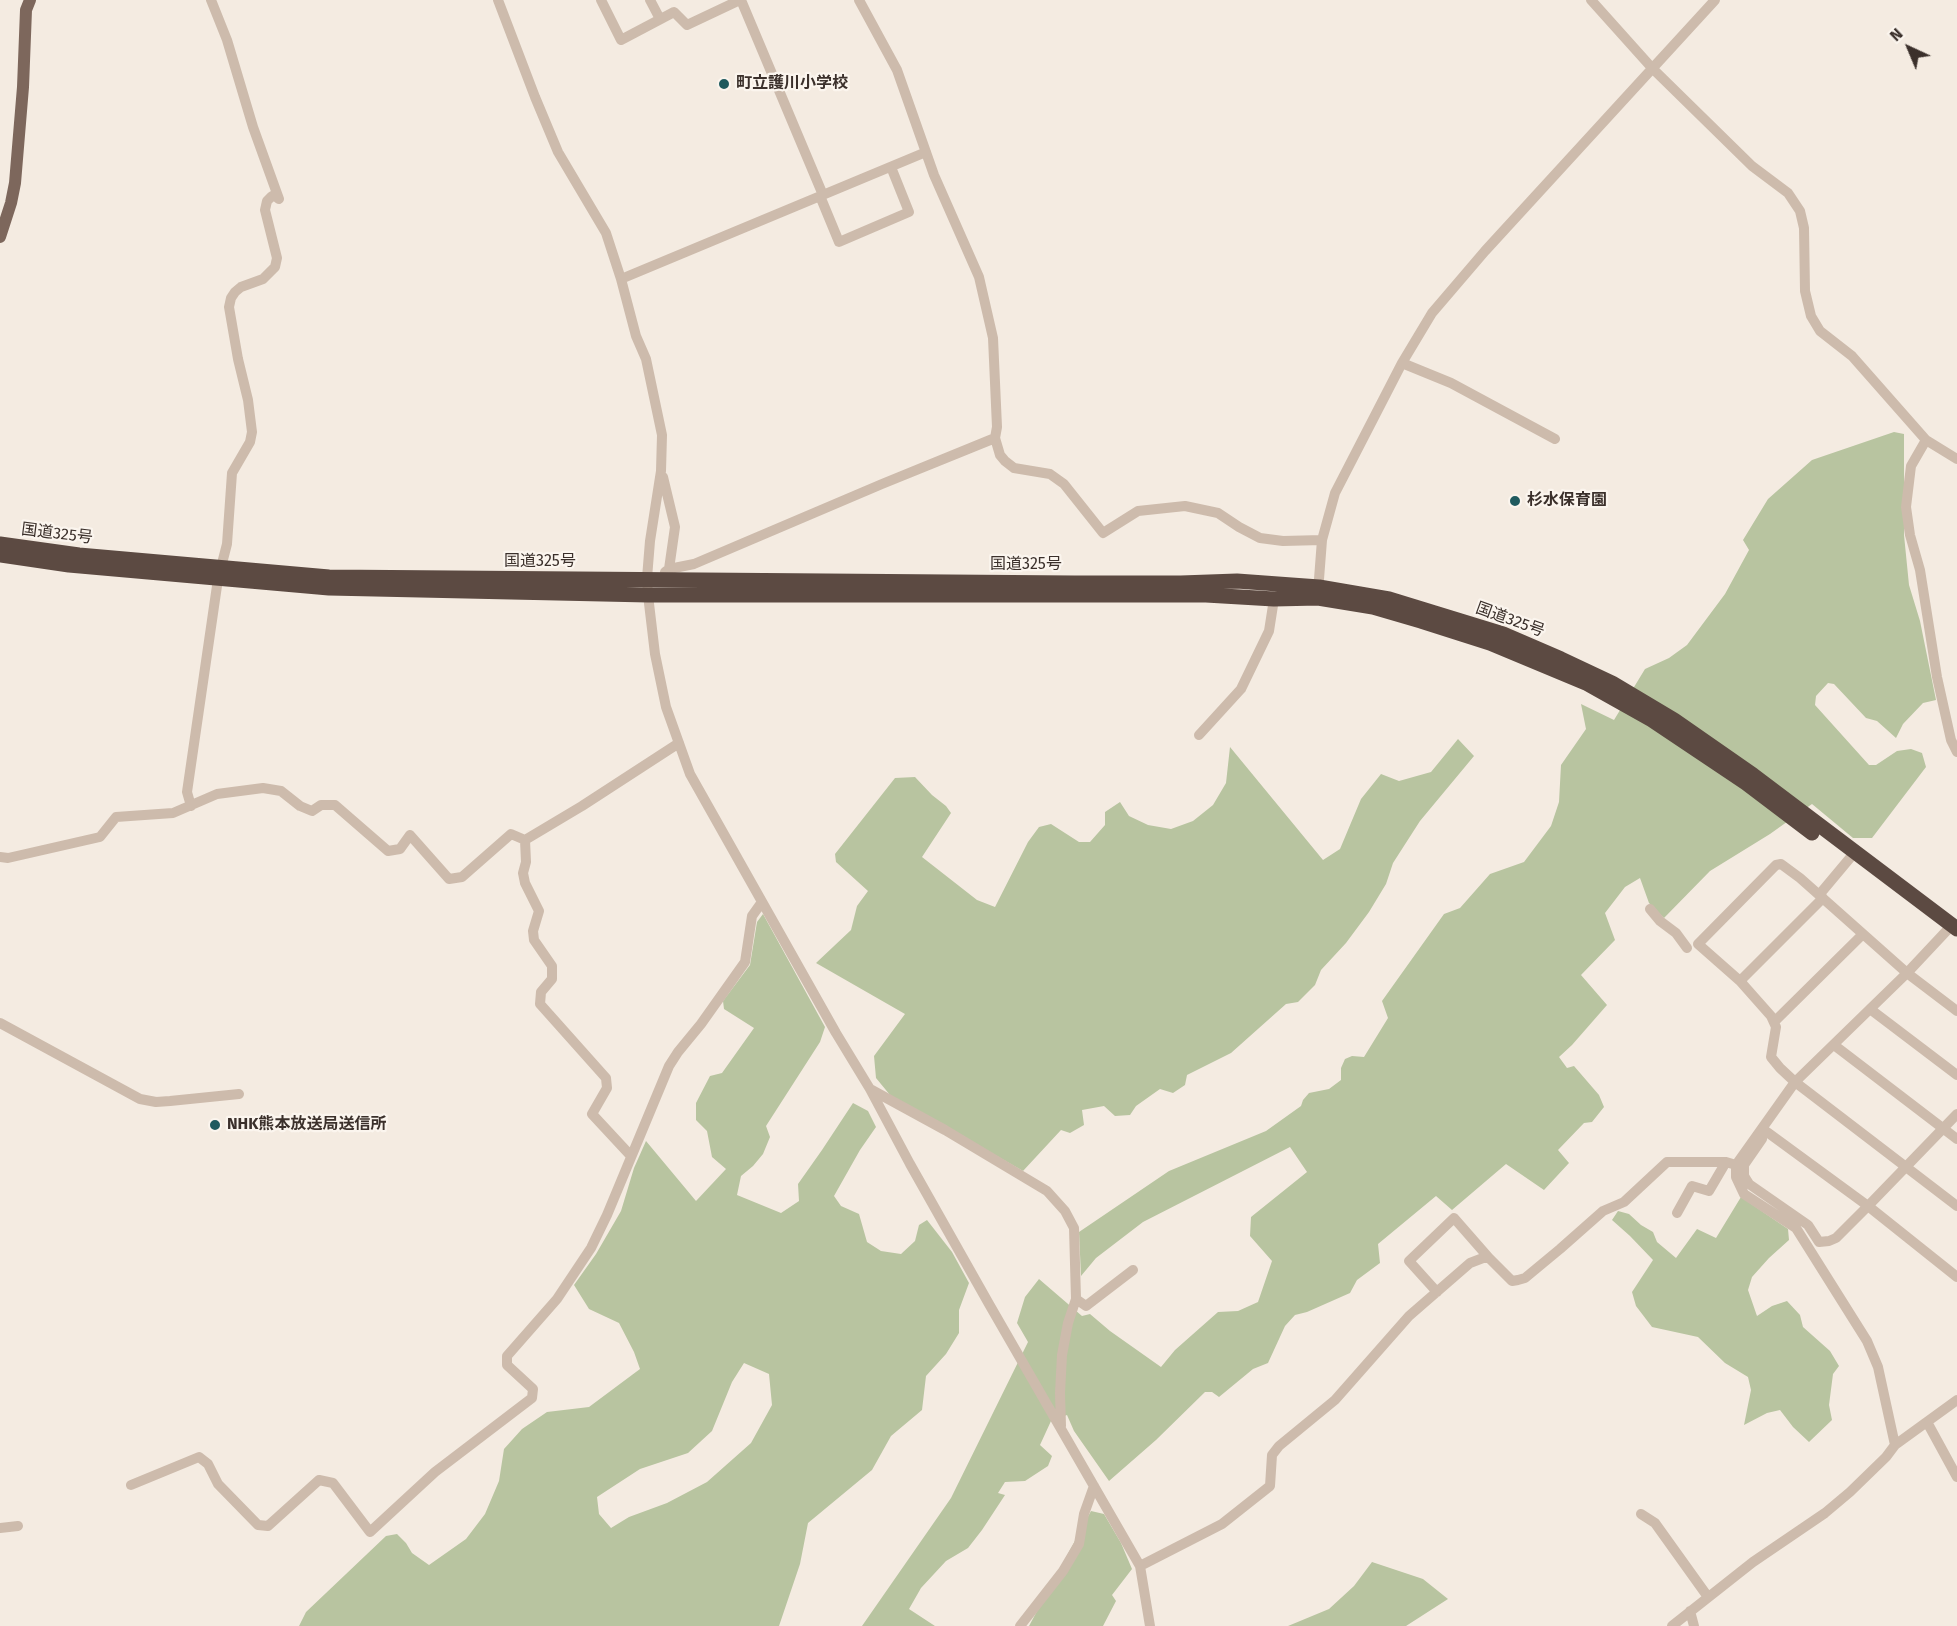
<!DOCTYPE html>
<meta charset="utf-8">
<style>
body{margin:0}
#map{position:relative;width:1957px;height:1626px;overflow:hidden;background:#f4ebe1;font-family:"Fira Sans",sans-serif}
canvas{display:block}
.north{position:absolute;left:1879px;top:18px;width:60px;height:60px;-webkit-text-stroke:4px #fbf5ee;paint-order:stroke;rotate:316deg;font-size:16px;font-weight:700;line-height:24px;text-align:center;color:#3b302b}
.north::after{content:'';display:block;margin:auto;width:21px;height:27px;background:#3b302b;clip-path:polygon(50% 0,100% 100%,50% 72%,0 100%)}
</style>
<div id="map">
<canvas width="1957" height="1626"></canvas>
<div class="north">N</div>
</div>
<script>
const context = document.querySelector('canvas').getContext('2d');
context.lineJoin = 'round';
function paint(path, color) { context.fillStyle = color; context.fill(path, 'evenodd'); }
const poly = rows => new Path2D(rows.map(r => 'M' + r).join(''));
function stroke(path, color, width, dash) { context.strokeStyle = color; context.lineWidth = width; context.lineCap = dash ? 'butt' : 'round'; context.setLineDash(dash || []); context.stroke(path); }
function label(font, color, halo, rows, align = 'center') {
  context.font = font + ' "Fira Sans","Noto Sans JP",sans-serif'; context.lineWidth = 4.5; context.setLineDash([]); context.textBaseline = 'middle'; context.strokeStyle = halo; context.fillStyle = color; for (const [text, x, y, turn = 0] of rows) {
    context.save(); context.translate(x, y); context.rotate((+turn || 0) * Math.PI / 180); context.textAlign = isNaN(turn) ? turn : align; if (halo) context.strokeText(text, 0, 0); context.fillText(text, 0, 0); context.restore();
  }
}
paint(poly([
 [1894,432,1904,434,1904,535,1909,585,1920,621,1936,700,1923,703,1903,724,1896,738,1877,721,1866,718,1834,684,1828,683,1816,696,1815,705,1869,765,1876,765,1897,751,1911,749,1922,753,1926,767,1872,838,1853,838,1812,804,1770,834,1710,871,1664,918,1649,903,1640,878,1625,887,1605,913,1615,940,1581,975,1607,1005,1572,1045,1559,1057,1567,1068,1574,1066,1599,1095,1604,1107,1592,1122,1584,1123,1558,1150,1569,1163,1544,1190,1506,1164,1452,1210,1436,1196,1378,1244,1380,1263,1357,1280,1350,1293,1307,1312,1295,1315,1285,1326,1268,1363,1253,1369,1219,1397,1212,1392,1205,1392,1156,1440,1109,1481,1074,1431,1067,1415,1051,1421,1040,1445,1052,1456,1048,1466,1025,1481,1005,1482,998,1493,1005,1495,982,1530,968,1548,946,1561,921,1588,909,1609,935,1626,862,1626,951,1498,1028,1342,1017,1323,1025,1297,1039,1279,1082,1316,1090,1314,1110,1331,1161,1367,1175,1350,1218,1312,1238,1311,1258,1302,1272,1261,1250,1236,1251,1217,1307,1172,1290,1147,1143,1222,1096,1258,1081,1276,1079,1232,1169,1171,1266,1131,1301,1106,1303,1100,1309,1093,1329,1089,1341,1080,1341,1068,1345,1059,1352,1056,1364,1057,1388,1018,1382,1001,1444,914,1460,908,1490,874,1524,862,1551,826,1559,802,1561,765,1586,729,1581,704,1614,720,1645,669,1669,658,1687,645,1725,594,1749,550,1743,540,1768,499,1812,460],
 [1458,739,1474,756,1420,821,1393,863,1386,884,1369,912,1346,943,1321,970,1315,985,1298,1002,1286,1004,1231,1053,1187,1075,1185,1085,1173,1093,1160,1089,1136,1106,1130,1115,1115,1116,1104,1106,1082,1110,1084,1125,1070,1133,1061,1130,1023,1171,890,1095,876,1078,874,1056,905,1014,816,963,851,930,857,906,868,891,836,862,835,854,895,778,915,777,932,795,946,806,951,813,922,857,977,900,995,907,1028,842,1039,827,1051,824,1079,842,1090,842,1105,825,1105,812,1120,802,1129,816,1148,825,1171,829,1193,821,1213,805,1226,783,1230,747,1323,860,1340,849,1361,799,1381,774,1399,781,1431,772],
 [763,914,825,1027,820,1042,766,1126,770,1137,763,1154,753,1166,741,1176,737,1195,781,1213,799,1201,798,1184,822,1150,853,1103,868,1111,876,1127,860,1150,834,1196,841,1206,859,1214,867,1242,881,1251,901,1254,915,1241,919,1225,927,1220,952,1252,969,1283,959,1310,959,1333,946,1354,926,1376,922,1410,891,1436,872,1470,808,1523,800,1564,779,1626,299,1626,306,1612,386,1536,397,1534,406,1543,412,1553,429,1565,466,1539,485,1514,499,1481,504,1449,522,1429,547,1412,589,1407,640,1369,634,1352,619,1323,589,1309,574,1285,596,1254,621,1211,634,1168,646,1141,696,1201,726,1169,712,1157,707,1131,696,1120,696,1103,710,1076,722,1073,754,1028,724,1009,723,1001,750,965,757,922],
 [744,1363,769,1374,772,1405,751,1443,707,1482,667,1503,629,1517,611,1528,599,1514,597,1497,640,1469,688,1453,712,1431,732,1382],
 [1741,1197,1788,1229,1789,1240,1769,1258,1752,1277,1748,1290,1757,1316,1772,1306,1787,1301,1800,1315,1803,1327,1830,1351,1839,1366,1833,1374,1829,1405,1832,1420,1809,1442,1793,1427,1780,1410,1767,1413,1744,1425,1751,1390,1748,1377,1725,1363,1698,1337,1652,1327,1636,1306,1632,1292,1653,1260,1630,1236,1612,1220,1618,1211,1629,1214,1641,1225,1653,1232,1657,1242,1676,1258,1697,1229,1716,1238],
 [1091,1511,1104,1514,1121,1543,1132,1569,1112,1595,1116,1601,1103,1626,1029,1626],
 [1372,1562,1423,1579,1448,1599,1406,1626,1288,1626,1329,1609,1354,1586]
]), '#b8c4a0');
stroke(poly([
 [211,0,227,40,253,127,279,199],
 [498,0,535,97,558,152,606,233,621,279,636,336,646,359,662,435,661,471,650,541,647,578,648,595,655,654,666,707,690,774,836,1033,870,1089,910,1164,989,1304,1140,1566,1150,1626],
 [601,0,621,40,674,12,687,25,740,0],
 [650,0,660,19],
 [741,0,823,195],
 [859,0,897,70,934,175,979,277,993,338,997,427,995,438,1000,455,1005,461,1014,468,1050,474,1064,484,1103,533,1138,511,1185,506,1218,513,1239,527,1260,538,1283,541,1322,540],
 [1591,0,1652,68,1752,166,1788,193,1800,211,1804,228,1805,291,1811,316,1820,331,1852,356,1926,440,1957,459],
 [820,196,839,242,909,212,891,167],
 [621,279,926,152],
 [1402,363,1451,383,1555,439],
 [1926,440,1911,466,1906,507,1910,535,1920,570,1937,677,1951,740,1957,752],
 [663,477,675,527,669,569,665,572],
 [669,569,694,564,882,484,995,438],
 [1318,592,1322,540,1335,493,1402,363,1432,313,1485,251,1715,0],
 [1199,735,1241,689,1269,631,1274,599],
 [191,806,187,792,218,579,227,544,232,473,250,442,252,432,248,400,238,359,229,307,231,298,235,292,241,287,263,279,275,267,277,258,265,210,267,201,271,197,274,195,279,199],
 [525,840,526,862,523,873,525,883,539,911,533,931,534,940,552,966,552,979,541,992,540,1004,606,1078,607,1088,592,1114,631,1156],
 [525,840,582,806,679,743],
 [0,857,8,858,100,837,116,817,173,813,217,794,263,788,281,791,300,806,312,811,321,805,335,805,388,851,400,849,410,835,449,879,462,877,511,834,525,840],
 [1819,895,1855,852],
 [1650,909,1660,921,1676,933,1687,948],
 [1740,981,1823,898],
 [1870,1009,1957,1075],
 [1957,1011,1907,973,1800,878,1781,864,1776,865,1698,944,1740,981,1771,1016,1776,1027,1771,1057,1780,1068,1795,1082,1957,1206],
 [1774,1022,1863,934],
 [0,1023,140,1099,156,1102,170,1101,239,1094],
 [1834,1045,1957,1139],
 [870,1089,945,1130,1047,1191,1065,1211,1074,1228,1076,1299,1086,1306,1133,1270],
 [1767,1132,1868,1206,1957,1277],
 [1762,1139,1744,1165,1744,1176,1749,1184,1808,1225,1819,1242,1829,1241,1836,1238,1868,1206,1957,1114],
 [1677,1213,1692,1186,1709,1191,1726,1162],
 [1437,1292,1409,1261,1454,1218,1489,1258],
 [1927,1422,1957,1477],
 [1061,1426,1060,1393,1062,1355,1068,1323,1076,1299],
 [1895,1445,1878,1367,1867,1341,1796,1228,1744,1194,1736,1177,1736,1165,1795,1082,1907,973,1952,925],
 [131,1485,199,1457,208,1464,218,1484,258,1525,268,1526,319,1480,333,1483,370,1532,435,1472,532,1398,533,1389,507,1365,507,1356,557,1299,591,1248,607,1215,669,1066,678,1052,701,1024,745,962,752,916,762,902],
 [1641,1514,1655,1523,1708,1597],
 [0,1528,18,1526],
 [1140,1566,1222,1524,1270,1486,1272,1455,1279,1446,1335,1400,1409,1316,1470,1263,1483,1258,1489,1258,1512,1281,1518,1280,1525,1278,1560,1249,1603,1211,1624,1202,1667,1162,1726,1162,1736,1165],
 [1690,1611,1694,1626],
 [1020,1626,1063,1571,1079,1544,1084,1514,1094,1486],
 [1672,1626,1753,1562,1825,1513,1850,1492,1886,1457,1895,1445,1957,1400]
]), '#cdbbac', 10);
stroke(poly([
 [0,237,11,203,15,183,23,87,26,10,30,0]
]), '#7d675c', 12);
stroke(poly([
 [0,544,79,555,329,577,1074,583,1181,583,1237,581,1319,587,1389,599,1503,634,1561,659,1612,683,1674,720,1753,775,1957,929],
 [0,555,69,565,329,588,648,595,1206,595,1274,599,1318,598,1373,607,1421,621,1490,643,1586,683,1652,720,1746,783,1812,833]
]), '#5c4a42', 15);
for (const [x, y, r, color] of [
 [724,84,6,"#1f5a5e"],
 [1515,501,6,"#1f5a5e"],
 [215,1125,6,"#1f5a5e"]
]) { const dot = new Path2D(); dot.arc(x, y, r, 0, 2 * Math.PI); context.fillStyle = color; context.fill(dot); stroke(dot, '#fbf5ee', 2); }
label('bold 16px', '#3b302b', '#fbf5ee', [
 ["町立護川小学校",736,84],
 ["杉水保育園",1527,501],
 ["NHK熊本放送局送信所",227,1125]
], 'left');
label('16px', '#3b302b', '#fbf5ee', [
 ["国道325号",57,534,7],
 ["国道325号",540,562],
 ["国道325号",1026,565],
 ["国道325号",1510,620,20]
]);
</script>
